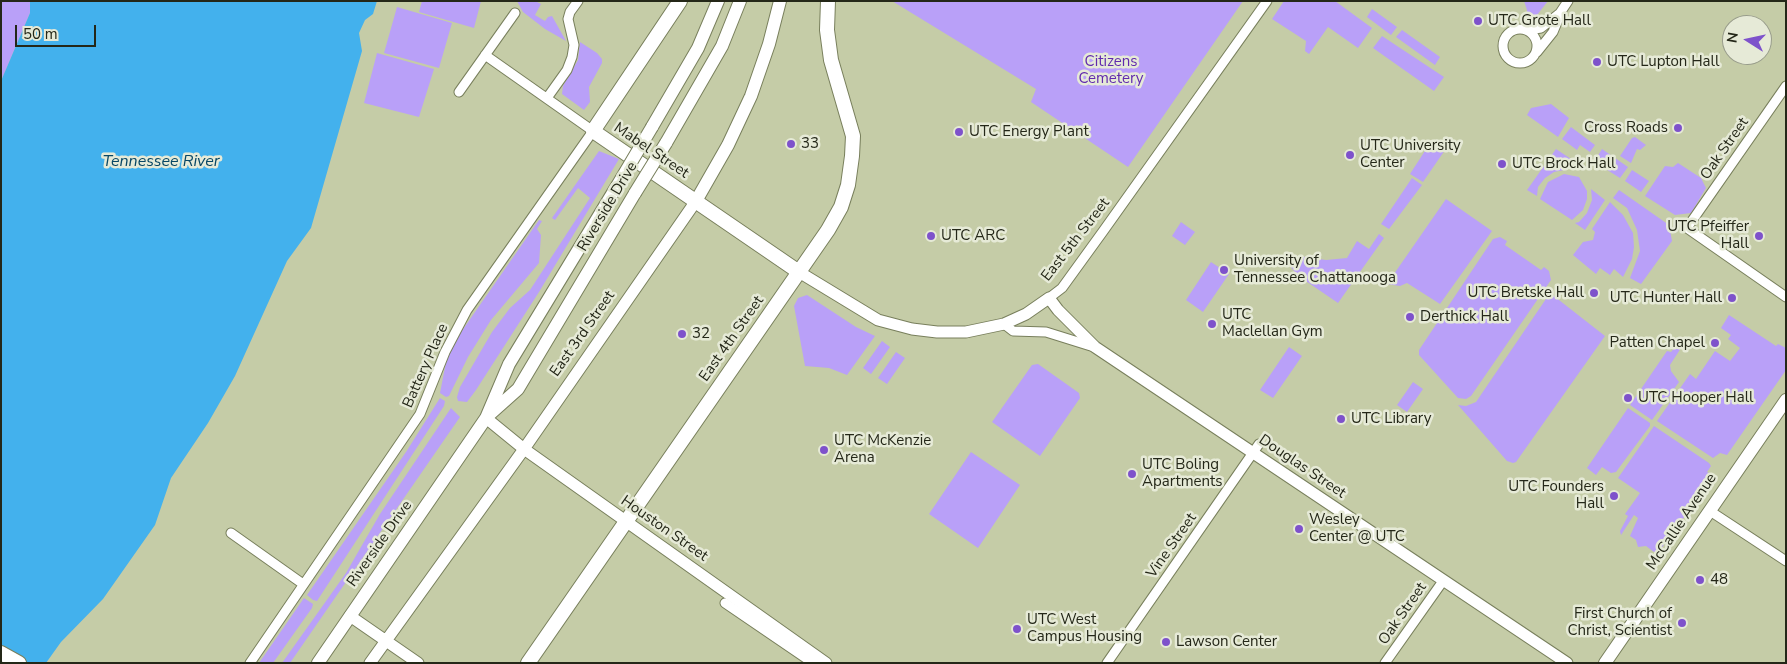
<!DOCTYPE html>
<style>
body{margin:0}
#map{position:relative;width:1787px;height:664px;overflow:hidden;background:#c5cca7;font-family:"Nunito Sans",sans-serif}
canvas{display:block}
.frame{position:absolute;inset:0;border:2px solid #242718;pointer-events:none}
.north{position:absolute;left:1722px;top:15px;width:50px;height:50px;box-sizing:border-box;background:#e6ead7;border:1px solid #989c8b;border-radius:50%;rotate:280deg;font-size:14px;font-weight:700;line-height:20px;text-align:center;color:#242718}
.north::after{content:'';display:block;margin:auto;width:18px;height:22px;background:#7e52cb;clip-path:polygon(50% 0,100% 100%,50% 72%,0 100%)}
.scale{position:absolute;left:15px;top:25px;width:81px;height:22px;box-sizing:border-box;border:2px solid #242718;border-top:0;padding-left:6px;font-size:15px;line-height:18px;white-space:nowrap;color:#242718;-webkit-text-stroke:4px #e6ead7;paint-order:stroke}
</style>
<div id="map">
<canvas width="1787" height="664"></canvas>
<div class="frame"></div>
<div class="north">N</div>
<div class="scale">50 m</div>
</div>
<script>
const context = document.querySelector('canvas').getContext('2d');
context.lineJoin = 'round';
function paint(path, color) { context.fillStyle = color; context.fill(path, 'evenodd'); }
const poly = rows => new Path2D(rows.map(r => 'M' + r).join(''));
function stroke(path, color, width, dash) { context.strokeStyle = color; context.lineWidth = width; context.lineCap = dash ? 'butt' : 'round'; context.setLineDash(dash || []); context.stroke(path); }
function label(font, color, halo, rows, align = 'center') {
  context.font = font + ' "Nunito Sans",sans-serif'; context.lineWidth = 5; context.setLineDash([]); context.textBaseline = 'middle'; context.strokeStyle = halo; context.fillStyle = color; for (const [text, x, y, turn = 0] of rows) {
    context.save(); context.translate(x, y); context.rotate((+turn || 0) * Math.PI / 180); context.textAlign = isNaN(turn) ? turn : align; if (halo) context.strokeText(text, 0, 0); context.fillText(text, 0, 0); context.restore();
  }
}
paint(poly([
 [1,1,30,1,30,13,1,81],
 [422,1,481,1,474,28,419,12],
 [517,1,535,1,541,4,535,15,545,21,548,17,552,16,566,41,545,29,523,12],
 [892,1,1243,1,1128,167,1031,102,1036,89],
 [1284,1,1335,1,1372,28,1358,48,1328,27,1309,54,1305,51,1306,41,1272,19],
 [1524,1,1548,1,1530,24,1526,20,1527,10],
 [397,7,452,23,439,68,384,53],
 [1372,9,1397,27,1391,35,1367,17],
 [1402,30,1440,57,1435,65,1396,37],
 [1382,36,1444,77,1434,91,1373,48],
 [580,42,597,53,602,59,602,63,589,87,590,102,584,110,562,94,563,86,578,60],
 [377,53,434,69,419,117,364,103],
 [1551,104,1569,118,1558,137,1527,115,1531,108],
 [1571,127,1595,145,1590,152,1580,145,1577,150,1562,139],
 [1635,137,1646,145,1640,150,1637,149,1631,163,1620,156,1632,138],
 [1432,140,1439,145,1441,142,1444,144,1445,150,1423,182,1410,174],
 [1556,149,1571,159,1564,170,1554,172,1545,178,1538,187,1537,196,1527,190],
 [1602,149,1628,167,1620,178,1604,168,1607,163,1597,157],
 [599,151,619,159,539,292,476,390,467,402,458,401,457,397,460,387,492,332,510,308,530,290,590,198,578,188,555,220,552,218],
 [1678,163,1701,178,1706,188,1691,213,1675,215,1645,196,1665,166,1673,167],
 [1632,170,1649,181,1641,192,1625,181],
 [1564,174,1579,177,1587,191,1587,199,1583,210,1572,220,1540,199,1548,182],
 [1412,178,1422,185,1389,229,1381,224],
 [1591,189,1605,200,1585,230,1575,223,1579,222,1587,213,1592,200],
 [1619,190,1669,225,1672,241,1641,284,1630,278,1640,251,1637,230,1627,208,1613,198],
 [1446,199,1492,231,1440,304,1407,283,1400,286,1387,284],
 [1610,202,1623,215,1633,233,1634,247,1632,259,1623,277,1614,269,1610,275,1600,268,1596,274,1573,255,1583,242,1593,240,1595,232,1592,229],
 [539,220,542,221,537,229,541,235,539,263,491,320,468,357,449,396,446,397,440,393,447,357,450,348],
 [1181,222,1195,232,1185,245,1172,236],
 [1379,234,1384,238,1338,303,1297,275,1291,267,1299,256,1326,260,1347,258,1357,241,1369,249],
 [1500,237,1507,241,1505,245,1541,270,1544,267,1549,271,1551,280,1471,396,1466,399,1458,398,1419,355,1419,350,1493,239],
 [1211,262,1229,274,1203,312,1186,300],
 [1550,293,1605,336,1516,462,1513,463,1507,461,1458,405,1466,406,1476,402],
 [807,295,856,327,875,336,847,375,829,368,805,366,794,306,798,298],
 [1729,315,1776,346,1778,344,1786,348,1786,370,1727,455,1720,453,1713,458,1657,421,1690,374,1696,379,1715,351,1730,361,1740,348,1728,339,1731,335,1721,328],
 [882,341,890,347,871,374,863,368],
 [1676,346,1681,348,1670,365,1671,371,1679,382,1652,420,1630,405,1667,351,1671,352],
 [1289,347,1302,356,1273,398,1260,390],
 [896,352,905,358,887,384,878,378],
 [1038,364,1079,393,1080,398,1040,456,992,422,1032,365],
 [1413,382,1423,389,1407,412,1397,405],
 [440,398,445,401,444,406,317,601,313,600,307,595,406,452],
 [451,408,460,417,290,663,282,663,346,573,380,514],
 [1628,408,1650,423,1650,426,1616,472,1611,473,1602,467,1596,475,1587,468],
 [1654,426,1709,463,1711,466,1707,472,1711,474,1712,479,1660,550,1654,552,1646,546,1638,547,1636,540,1630,536,1638,518,1634,515,1621,535,1620,531,1628,516,1625,514,1640,493,1618,478],
 [971,452,1020,485,978,548,929,514],
 [304,598,313,604,312,608,273,663,259,663]
]), '#b9a0f8');
paint(poly([
 [30,1,377,1,373,14,365,20,359,33,362,51,311,228,287,261,235,376,208,423,171,478,155,525,103,599,61,642,46,663,1,663,1,81,30,13]
]), '#43b1ed');
const minor = poly([
 '1503 46a17 17 0 1 1 34 0a17 17 0 1 1-34 0Z',
 [1529,30,1541,28,1560,13,1568,1],
 [1537,52,1553,32,1560,15],
 [1786,86,1687,228,1786,297],
 [459,92,515,13],
 [547,98,567,70,572,57,574,45,568,19,570,12,578,1],
 [1049,298,1062,288,1104,230,1267,1],
 [1004,324,1013,331,1046,332,1094,347],
 [1710,511,1786,561],
 [231,533,303,584],
 [725,603,813,663],
 [250,663,420,414,445,352,467,310,593,131,485,55],
 [1107,663,1259,444],
 [1385,663,1443,581]
]);
const tertiary = poly([
 [799,272,878,320,912,329,937,332,966,332,1004,324,1026,314,1049,298,1058,310,1095,347,1567,663],
 [486,418,524,449,826,663],
 [350,616,418,663],
 [370,663,524,449,696,201]
]);
const secondary = poly([
 [652,127,698,48,718,1],
 [666,143,722,46,740,1],
 [696,201,728,145,751,96,769,44,780,1],
 [490,414,518,389,635,193],
 [318,663,486,418,509,364,617,186],
 [1605,663,1786,400]
]);
const primary = poly([
 [680,1,593,131,799,272],
 [1,653,19,663],
 [528,663,828,230,841,207,848,185,852,156,853,136,831,60,827,30,828,1]
]);
stroke(minor, '#787f5c', 11);
stroke(tertiary, '#787f5c', 13);
stroke(secondary, '#787f5c', 14);
stroke(primary, '#787f5c', 16);
stroke(minor, '#fff', 9);
stroke(tertiary, '#fff', 11);
stroke(secondary, '#fff', 12);
stroke(primary, '#fff', 14);
const secondaryBridge = poly([
 [617,186,652,127],
 [635,193,666,143]
]);
stroke(secondaryBridge, '#787f5c', 14, []);
stroke(secondaryBridge, '#fff', 12);
for (const [x, y, r, color] of [
 [1478,21,5,"#7e52cb"],
 [1597,62,5,"#7e52cb"],
 [1678,128,5,"#7e52cb"],
 [959,132,5,"#7e52cb"],
 [791,144,5,"#7e52cb"],
 [1350,155,5,"#7e52cb"],
 [1502,164,5,"#7e52cb"],
 [931,236,5,"#7e52cb"],
 [1759,236,5,"#7e52cb"],
 [1224,270,5,"#7e52cb"],
 [1594,293,5,"#7e52cb"],
 [1732,298,5,"#7e52cb"],
 [1410,317,5,"#7e52cb"],
 [1212,324,5,"#7e52cb"],
 [682,334,5,"#7e52cb"],
 [1715,343,5,"#7e52cb"],
 [1628,398,5,"#7e52cb"],
 [1341,419,5,"#7e52cb"],
 [824,450,5,"#7e52cb"],
 [1132,474,5,"#7e52cb"],
 [1614,496,5,"#7e52cb"],
 [1299,529,5,"#7e52cb"],
 [1700,580,5,"#7e52cb"],
 [1682,623,5,"#7e52cb"],
 [1017,629,5,"#7e52cb"],
 [1166,642,5,"#7e52cb"]
]) { const dot = new Path2D(); dot.arc(x, y, r, 0, 2 * Math.PI); context.fillStyle = color; context.fill(dot); stroke(dot, '#e6ead7', 2); }
label('15px', '#242718', '#e6ead7', [
 ["UTC Grote Hall",1488,21],
 ["UTC Lupton Hall",1607,62],
 ["Cross Roads",1668,128,"right"],
 ["UTC Energy Plant",969,132],
 ["33",801,144],
 ["UTC University",1360,146],
 ["Center",1360,163],
 ["UTC Brock Hall",1512,164],
 ["UTC Pfeiffer",1749,227,"right"],
 ["Hall",1749,244,"right"],
 ["UTC ARC",941,236],
 ["University of",1234,261],
 ["Tennessee Chattanooga",1234,278],
 ["UTC Bretske Hall",1584,293,"right"],
 ["UTC Hunter Hall",1722,298,"right"],
 ["UTC",1222,315],
 ["Maclellan Gym",1222,332],
 ["Derthick Hall",1420,317],
 ["32",692,334],
 ["Patten Chapel",1705,343,"right"],
 ["UTC Hooper Hall",1638,398],
 ["UTC Library",1351,419],
 ["UTC McKenzie",834,441],
 ["Arena",834,458],
 ["UTC Boling",1142,465],
 ["Apartments",1142,482],
 ["UTC Founders",1604,487,"right"],
 ["Hall",1604,504,"right"],
 ["Wesley",1309,520],
 ["Center @ UTC",1309,537],
 ["48",1710,580],
 ["First Church of",1672,614,"right"],
 ["Christ, Scientist",1672,631,"right"],
 ["UTC West",1027,620],
 ["Campus Housing",1027,637],
 ["Lawson Center",1176,642]
], 'left');
label('15px', '#612aad', '#e6ead7', [
 ["Citizens",1111,62],
 ["Cemetery",1111,79]
]);
label('15px', '#242718', '#e6ead7', [
 ["Oak Street",1725,149,-55],
 ["Mabel Street",651,151,34],
 ["Riverside Drive",608,207,-59],
 ["East 5th Street",1076,240,-52],
 ["East 3rd Street",583,334,-55],
 ["East 4th Street",732,339,-55],
 ["Battery Place",426,366,-66],
 ["Douglas Street",1302,467,34],
 ["McCallie Avenue",1682,522,-56],
 ["Houston Street",664,529,35],
 ["Riverside Drive",380,544,-55],
 ["Vine Street",1172,546,-55],
 ["Oak Street",1403,614,-55]
]);
label('italic 16px', '#084765', '#e6ead7', [
 ["Tennessee River",161,162]
]);
</script>
